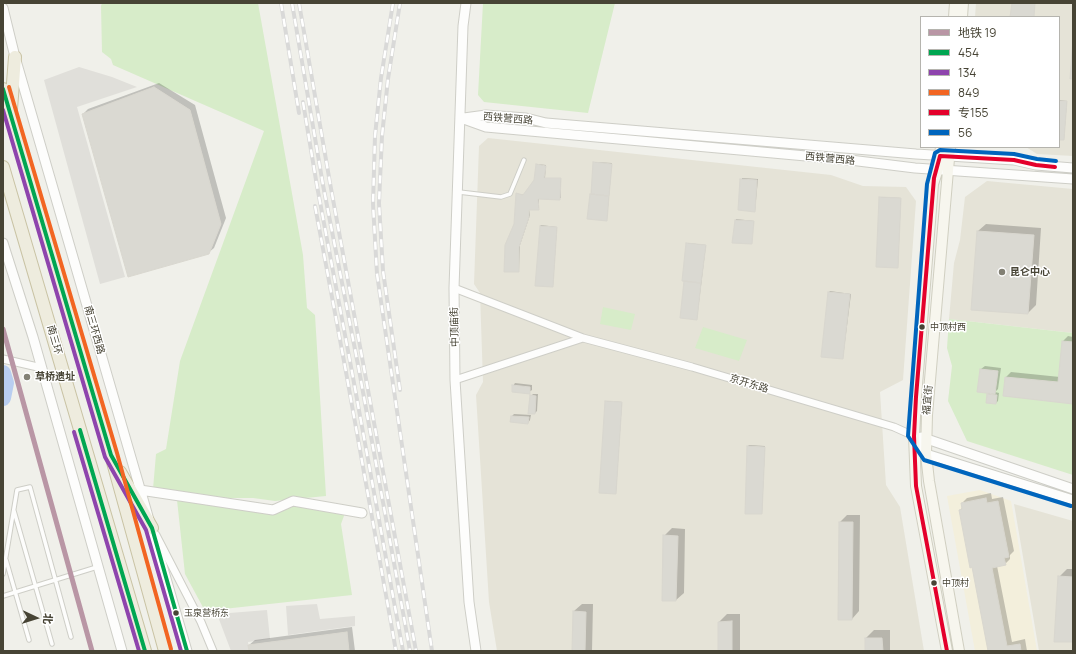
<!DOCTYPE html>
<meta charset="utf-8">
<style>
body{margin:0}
#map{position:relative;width:1076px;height:654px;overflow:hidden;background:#f0f0ea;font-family:Manrope,"Noto Sans SC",sans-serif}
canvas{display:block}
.frame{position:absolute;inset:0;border:4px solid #474435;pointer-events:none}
.legend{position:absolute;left:920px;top:16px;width:140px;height:132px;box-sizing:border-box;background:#fff;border:1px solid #b5b4ae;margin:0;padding:5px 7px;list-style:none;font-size:12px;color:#474435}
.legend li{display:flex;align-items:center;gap:8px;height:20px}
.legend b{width:20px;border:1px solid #b5b4ae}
.north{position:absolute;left:16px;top:598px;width:40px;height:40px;-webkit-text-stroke:3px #fff;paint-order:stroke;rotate:94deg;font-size:11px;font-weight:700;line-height:16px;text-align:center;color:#474435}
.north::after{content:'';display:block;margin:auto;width:14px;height:18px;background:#474435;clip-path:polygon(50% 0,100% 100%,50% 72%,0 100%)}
</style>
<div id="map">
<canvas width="1076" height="654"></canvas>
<div class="frame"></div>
<ul class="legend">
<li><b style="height:5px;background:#b996a5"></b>地铁 19</li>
<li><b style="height:5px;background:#00a651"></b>454</li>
<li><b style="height:5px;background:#8e44ad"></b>134</li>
<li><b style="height:5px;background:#f26522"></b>849</li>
<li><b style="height:5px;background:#e4002b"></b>专155</li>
<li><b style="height:5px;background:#0065bd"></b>56</li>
</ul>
<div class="north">北</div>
</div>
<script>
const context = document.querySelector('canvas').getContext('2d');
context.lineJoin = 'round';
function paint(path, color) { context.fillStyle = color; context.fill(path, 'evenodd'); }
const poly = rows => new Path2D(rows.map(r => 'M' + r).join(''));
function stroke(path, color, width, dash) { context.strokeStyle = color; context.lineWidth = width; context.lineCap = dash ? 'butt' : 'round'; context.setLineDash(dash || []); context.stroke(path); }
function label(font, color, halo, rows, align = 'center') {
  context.font = font + ' Manrope,"Noto Sans SC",sans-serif'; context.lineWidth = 3; context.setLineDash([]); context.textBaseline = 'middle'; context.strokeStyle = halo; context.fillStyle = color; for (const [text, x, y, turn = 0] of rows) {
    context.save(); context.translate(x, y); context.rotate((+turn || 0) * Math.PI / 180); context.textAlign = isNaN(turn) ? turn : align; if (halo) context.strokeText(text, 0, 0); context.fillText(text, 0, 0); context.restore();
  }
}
paint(poly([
 [976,3,1073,3,1073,156,1037,154,1026,147,1059,147,1059,17,975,17],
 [488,138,831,175,863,186,906,187,916,201,903,380,880,392,886,485,900,507,924,651,497,651,489,602,476,395,483,382,480,293,474,284,479,146],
 [987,181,1073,189,1073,333,949,319,954,263,960,240,965,197],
 [1014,504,1073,521,1073,651,1039,651]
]), '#e5e3d7');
paint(poly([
 [980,490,1011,501,1037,651,975,651,947,496]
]), '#f3efdc');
paint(poly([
 [102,3,258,3,303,255,307,308,315,315,326,496,275,501,253,498,228,498,153,489,156,454,166,449,180,361,264,131,113,65,111,59,102,52,101,6],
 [483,3,615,3,588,113,484,102,478,95],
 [603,307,635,314,631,330,600,324],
 [949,319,1073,333,1073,475,967,441,948,401,952,366,947,348],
 [703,327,747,340,739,361,695,348],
 [177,500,270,514,295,505,345,513,341,524,352,595,205,611,185,574]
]), '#d7ecc9');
paint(poly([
 [79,67,112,77,137,87,77,107,125,277,100,284,44,80],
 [317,604,320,619,355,616,355,626,288,635,286,606],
 [267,610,270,639,248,642,249,651,231,651,217,614]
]), '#e0dfda');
paint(poly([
 [159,83,195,105,226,218,214,248,208,253,83,114,88,109],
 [1059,100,1067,101,1064,139,1059,139],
 [595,162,612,163,607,219,588,218],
 [537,164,546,165,545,178,561,178,561,198,539,198,539,208,529,209,530,215,520,245,519,271,515,225,517,194,525,195,535,180],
 [742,178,758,179,755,211,739,209],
 [881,197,901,198,898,267,877,266],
 [736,219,754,221,751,243,733,242],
 [986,224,1041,228,1036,305,1028,313,978,231],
 [541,225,557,227,553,285,540,226],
 [688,243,706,245,697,319,681,317],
 [830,291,851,294,843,358,829,292],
 [1068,336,1073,337,1073,403,1004,396,1006,377,1011,372,1060,377,1063,341],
 [985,366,1001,368,998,389,995,392,999,393,998,401,996,403,988,394,990,392,981,369],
 [515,383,532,385,532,390,529,392,513,386],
 [533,394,538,394,537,411,535,413,530,413,531,396],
 [607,401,622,402,616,493,606,402],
 [514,414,531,415,530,420,528,423,512,416],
 [749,445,765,446,762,513,748,446],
 [991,493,992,499,1003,497,1014,551,1010,555,1010,559,1005,564,997,566,1012,642,1025,639,1027,651,989,651,973,565,960,510,963,507,962,503,967,498],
 [847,515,860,515,859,611,852,619,840,522],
 [672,528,685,529,684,593,676,600,664,536],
 [1067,569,1073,569,1073,641,1059,577],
 [582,604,593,604,592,651,573,651,574,611],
 [727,614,740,614,740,651,719,651,719,622],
 [352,627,355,651,250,651,249,645,255,640],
 [874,630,890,630,890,651,866,651,866,638]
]), '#0003');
stroke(poly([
 [3,373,6,383,3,398]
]), '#b9cef0', 16);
const building = poly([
 [1012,3,1035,3,1034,17,1010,17,1012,3],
 [1073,39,1073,79,1070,79,1073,39],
 [154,87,190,110,221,224,209,254,128,277,82,114,154,87],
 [1059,101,1067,101,1064,140,1059,140,1059,101],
 [593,162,612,164,609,196,591,194,593,162],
 [536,164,546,166,544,178,561,178,560,200,538,199,539,210,529,210,529,217,519,247,519,272,504,272,505,245,514,224,516,193,523,195,534,180,536,164],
 [740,179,757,180,755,212,738,210,740,179],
 [590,194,609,196,607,221,587,219,590,194],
 [879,197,901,198,898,268,876,267,879,197],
 [735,220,754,221,752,244,732,243,735,220],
 [540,226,557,227,553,287,535,286,540,226],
 [977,231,1034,235,1028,314,971,310,977,231],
 [686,243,706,245,701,283,682,281,686,243],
 [684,281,701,283,697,320,680,318,684,281],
 [828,292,850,294,843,359,821,357,828,292],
 [1062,341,1073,342,1073,404,1003,396,1005,377,1058,382,1062,341],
 [980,369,998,371,995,394,977,392,980,369],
 [512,385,530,387,530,394,512,392,512,385],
 [987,394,997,395,996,404,986,403,987,394],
 [530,395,536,396,535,414,528,414,530,395],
 [605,401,622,402,616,494,599,493,605,401],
 [511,416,529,417,528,424,510,422,511,416],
 [747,446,765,447,762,514,745,514,747,446],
 [986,498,987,503,998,501,1009,557,1004,558,1006,565,992,568,1007,646,1020,644,1021,651,988,651,972,567,970,568,959,510,962,509,961,503,986,498],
 [839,522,853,522,852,620,838,620,839,522],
 [663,535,678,536,676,601,662,601,663,535],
 [1058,576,1073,577,1073,642,1054,642,1058,576],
 [573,611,586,612,585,651,572,651,573,611],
 [732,621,732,651,718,651,718,622,732,621],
 [347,632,349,651,249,651,248,645,347,632],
 [865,638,882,638,883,651,865,651,865,638]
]);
paint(building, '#dad9d2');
stroke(building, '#d9d7cf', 1);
const service = poly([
 [459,192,501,197,510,194,524,160],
 [14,511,52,644],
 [6,560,29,640],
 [3,574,17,490,30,487,71,637],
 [3,596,97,567]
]);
const minor = poly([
 [454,288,583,338,692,367,894,427,914,436],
 [3,359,42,368],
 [455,380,583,338],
 [156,535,201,622,213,651]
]);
const tertiary = poly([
 [466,3,463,26,454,288,455,380,469,602,476,651],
 [3,8,15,57,187,651],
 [461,118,486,127,850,160,915,168,1073,179],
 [464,118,486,115,526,118,546,123,916,154,1014,160,1036,165,1073,168],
 [3,243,33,337,122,651],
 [914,436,926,454,1073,500],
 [921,437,1073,489],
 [140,490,273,510,293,501,362,513]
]);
const secondary = poly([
 [954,17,955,3],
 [962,17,963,3],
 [941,147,938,169,933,184,916,397,914,436,916,486,947,651],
 [950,147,927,415,926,454,929,481,959,651]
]);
const trunk = poly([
 [3,89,111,455,165,651],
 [11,109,15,57],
 [3,167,145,651],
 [120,472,152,528]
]);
stroke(service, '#cecec7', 5.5);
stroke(minor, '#cecec7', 9);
stroke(tertiary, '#cecec7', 11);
stroke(secondary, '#d0cfc1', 12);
stroke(trunk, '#c9c3a4', 14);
stroke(service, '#fdfdfc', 3.5);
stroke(minor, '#fdfdfc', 7);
stroke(tertiary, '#fdfdfc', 9);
stroke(secondary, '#f7f6ee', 10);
stroke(trunk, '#eeecde', 12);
const rail = poly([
 [281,3,299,113],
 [292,3,323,185,359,370,410,651],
 [299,3,330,183,416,651],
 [393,3,381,78,375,136,373,204,377,274,432,651],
 [303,102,317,186,352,372,403,651],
 [315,206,346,372,396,651],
 [400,390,383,271,379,203,382,136,388,79,400,3]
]);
stroke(rail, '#d9d9d8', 4);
stroke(rail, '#fff', 2.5, [8]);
stroke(poly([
 [3,89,111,455,152,528,187,651],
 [80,430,145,651]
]), '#00a651', 4);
stroke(poly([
 [3,110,105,457,146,530,181,651],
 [74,432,139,651]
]), '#8e44ad', 4);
stroke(poly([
 [9,87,117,453,171,649]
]), '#f26522', 4);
stroke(poly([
 [947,651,916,486,914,436,916,397,934,178,940,156,1014,160,1036,165,1055,167]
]), '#e4002b', 4);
stroke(poly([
 [1056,161,1037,159,1014,154,940,150,935,153,927,184,908,436,924,460,1071,506]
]), '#0065bd', 4);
stroke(poly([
 [3,329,92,651]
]), '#b996a5', 5);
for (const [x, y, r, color] of [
 [1002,272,4,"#828074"],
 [922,327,3.5,"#474435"],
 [27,377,4,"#828074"],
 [934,583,3.5,"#474435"],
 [176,613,3.5,"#474435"]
]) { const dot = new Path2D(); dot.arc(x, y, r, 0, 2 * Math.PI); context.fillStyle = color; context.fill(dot); stroke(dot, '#fff', 1.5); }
label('9px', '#474435', '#fff', [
 ["中顶村西",930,327],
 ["中顶村",942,583],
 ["玉泉营桥东",184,613]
], 'left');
label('10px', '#474435', '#fff', [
 ["西铁营西路",508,119,5],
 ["西铁营西路",830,159,6],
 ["中顶庙街",455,327,-91],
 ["南三环西路",94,330,74],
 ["南三环",54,340,74],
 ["京开东路",749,384,17],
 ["福宜街",928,400,-85]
]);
label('bold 10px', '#474435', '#fff', [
 ["昆仑中心",1010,272],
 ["草桥遗址",35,377]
], 'left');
</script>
